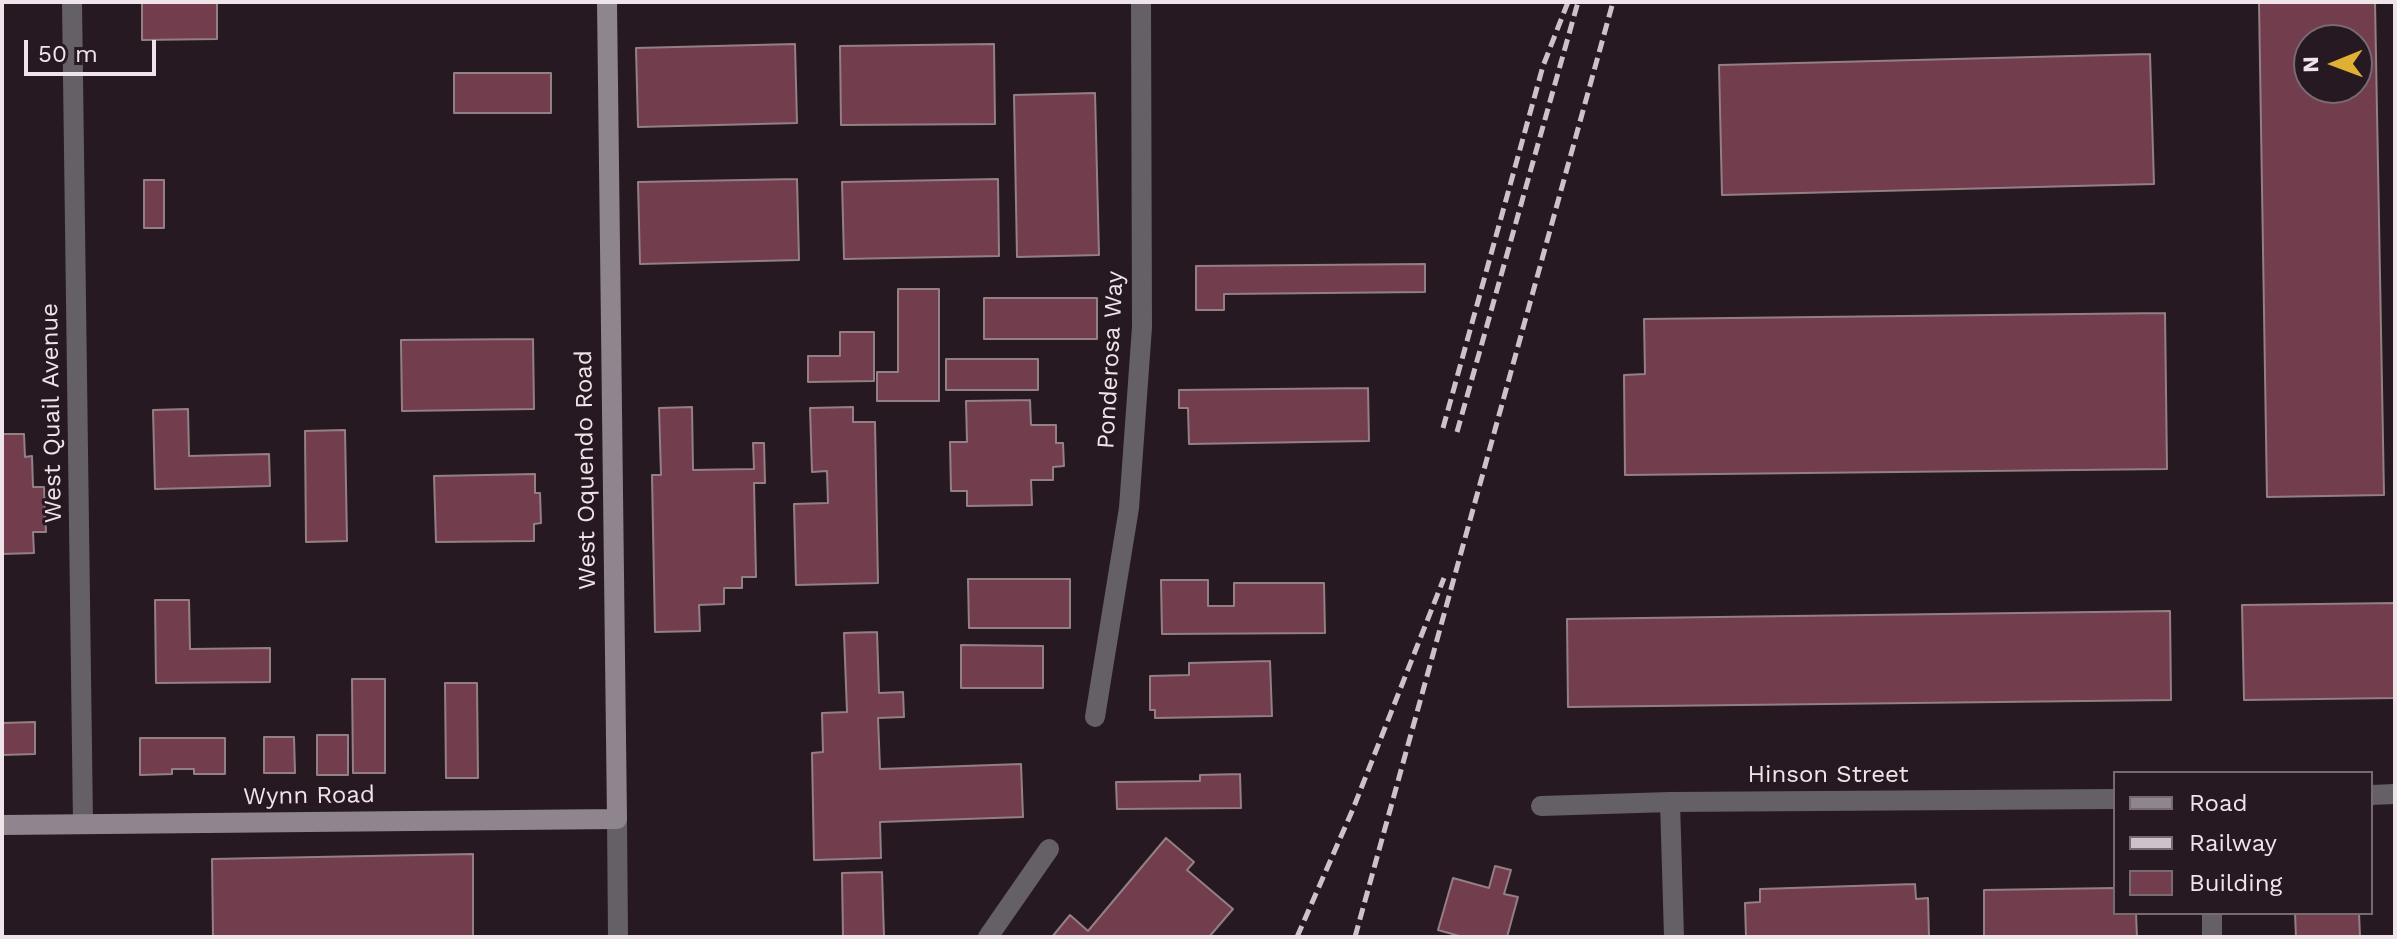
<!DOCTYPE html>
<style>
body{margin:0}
#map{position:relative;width:2397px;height:939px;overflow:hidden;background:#271921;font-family:"Work Sans",sans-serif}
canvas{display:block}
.frame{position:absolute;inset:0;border:4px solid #eee4ea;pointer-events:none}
.legend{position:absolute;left:2113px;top:771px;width:260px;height:144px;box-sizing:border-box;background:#271921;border:2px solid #776a71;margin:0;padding:10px 14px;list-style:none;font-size:24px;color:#eee4ea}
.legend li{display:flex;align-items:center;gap:16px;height:40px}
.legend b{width:40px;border:2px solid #776a71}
.north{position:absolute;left:2293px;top:24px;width:80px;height:80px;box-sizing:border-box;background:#271921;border:2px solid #776a71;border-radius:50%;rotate:269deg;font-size:22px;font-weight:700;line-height:32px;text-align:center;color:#eee4ea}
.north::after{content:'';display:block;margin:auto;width:28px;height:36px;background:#dfb034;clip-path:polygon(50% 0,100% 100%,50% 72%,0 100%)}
.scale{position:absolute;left:24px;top:40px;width:132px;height:36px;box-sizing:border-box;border:4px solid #eee4ea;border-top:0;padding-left:10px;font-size:24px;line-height:28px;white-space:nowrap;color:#eee4ea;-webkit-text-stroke:6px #271921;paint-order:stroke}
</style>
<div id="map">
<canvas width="2397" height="939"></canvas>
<div class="frame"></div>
<ul class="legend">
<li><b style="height:10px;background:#8e858f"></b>Road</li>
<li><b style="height:10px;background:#cdc2c9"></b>Railway</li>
<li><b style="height:22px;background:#723d4c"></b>Building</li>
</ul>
<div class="north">N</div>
<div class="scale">50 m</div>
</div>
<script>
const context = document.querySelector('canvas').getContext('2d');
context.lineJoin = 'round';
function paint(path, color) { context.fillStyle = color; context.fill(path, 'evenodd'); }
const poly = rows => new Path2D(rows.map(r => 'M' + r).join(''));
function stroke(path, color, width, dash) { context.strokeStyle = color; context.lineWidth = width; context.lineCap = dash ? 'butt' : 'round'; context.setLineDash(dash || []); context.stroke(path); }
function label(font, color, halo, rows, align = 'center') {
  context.font = font + ' "Work Sans",sans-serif'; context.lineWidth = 6; context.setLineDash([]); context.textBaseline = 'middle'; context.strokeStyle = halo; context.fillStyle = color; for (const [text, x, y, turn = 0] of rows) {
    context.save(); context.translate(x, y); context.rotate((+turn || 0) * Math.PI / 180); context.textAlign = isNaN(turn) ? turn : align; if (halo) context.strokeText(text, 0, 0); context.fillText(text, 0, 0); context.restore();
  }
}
const building = poly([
 [142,2,217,2,217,39,142,40,142,2],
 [2259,2,2375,2,2384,495,2267,497,2259,2],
 [2309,40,2357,40,2357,88,2309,88,2309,40],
 [795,44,797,123,638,127,636,48,795,44],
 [994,44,995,124,841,125,840,46,994,44],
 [2150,54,2154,184,1722,195,1719,65,2150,54],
 [454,73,551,73,551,113,454,113,454,73],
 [1095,93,1099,255,1017,257,1014,95,1095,93],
 [797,179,799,260,640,264,638,182,797,179],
 [998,179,999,256,844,259,842,182,998,179],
 [144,180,164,180,164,228,144,228,144,180],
 [1425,264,1425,292,1224,294,1224,310,1196,310,1196,266,1425,264],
 [898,289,939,289,939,401,877,401,877,372,898,372,898,289],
 [984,298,1097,298,1097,339,984,339,984,298],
 [2165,313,2167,469,1625,475,1624,375,1645,374,1644,319,2165,313],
 [840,332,874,332,874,381,808,382,808,356,840,356,840,332],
 [533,339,534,409,402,411,401,340,533,339],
 [946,359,1038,359,1038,390,946,390,946,359],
 [1368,388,1369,441,1189,444,1188,408,1179,408,1179,390,1368,388],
 [1030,400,1031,425,1056,425,1056,443,1063,443,1064,466,1053,467,1053,480,1031,480,1032,505,967,506,967,491,951,491,950,442,967,442,966,401,1030,400],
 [692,407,693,470,754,469,753,443,764,443,765,483,754,483,756,577,742,577,742,588,724,588,724,604,699,605,700,631,655,632,652,475,661,475,659,408,692,407],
 [853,407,853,422,875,422,878,583,796,585,794,504,828,503,827,471,812,472,810,408,853,407],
 [188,409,189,456,269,454,270,486,155,489,153,410,188,409],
 [345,430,347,541,306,542,305,431,345,430],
 [2,434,24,434,25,457,32,456,33,487,44,487,46,532,33,532,34,553,2,554,2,434],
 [535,474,535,493,540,493,541,523,534,524,534,541,436,542,434,476,535,474],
 [968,579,1070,579,1070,628,969,628,968,579],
 [1161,580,1208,580,1208,606,1234,606,1234,583,1324,583,1325,633,1162,634,1161,580],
 [155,600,189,600,190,649,270,648,270,682,156,683,155,600],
 [2395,603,2395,698,2244,700,2242,605,2395,603],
 [2170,611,2171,700,1568,707,1567,619,2170,611],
 [877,632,879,693,903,692,904,717,878,718,880,769,1021,764,1023,817,880,822,881,858,814,860,812,753,823,752,822,713,847,712,844,633,877,632],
 [961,645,1043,646,1043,688,961,688,961,645],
 [1270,661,1272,716,1155,718,1155,710,1150,710,1150,676,1189,675,1189,663,1270,661],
 [352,679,385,679,385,773,353,773,352,679],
 [445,683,477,683,478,778,446,778,445,683],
 [35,722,35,754,2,755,2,723,35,722],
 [317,735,348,735,348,775,317,775,317,735],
 [264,737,294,737,295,773,264,773,264,737],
 [140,738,225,738,225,774,194,774,194,769,172,769,172,774,140,775,140,738],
 [1240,774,1241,808,1117,809,1116,782,1200,781,1200,775,1240,774],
 [1166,838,1194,862,1187,870,1233,909,1209,937,1052,937,1070,915,1088,931,1166,838],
 [473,854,473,937,213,937,212,859,473,854],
 [1495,866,1511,870,1504,894,1518,897,1507,937,1463,937,1438,930,1453,878,1489,888,1495,866],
 [882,872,884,937,843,937,842,873,882,872],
 [1915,884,1916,899,1928,898,1929,937,1746,937,1745,903,1760,902,1760,889,1915,884],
 [2115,888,2115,913,2136,913,2137,937,1984,937,1984,890,2115,888],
 [2295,913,2359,913,2360,937,2296,937,2295,913]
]);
paint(building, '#723d4c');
stroke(building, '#947f84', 2);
stroke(poly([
 [72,2,83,824],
 [1095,717,1129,508,1142,327,1141,2],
 [2371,795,2395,794],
 [1670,802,1674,937],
 [1541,806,1670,802,2115,799],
 [617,819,618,937],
 [2212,913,2212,937],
 [988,937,1049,849]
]), '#656066', 20);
stroke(poly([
 [2,825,617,819,607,2]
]), '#8e858f', 20);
stroke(poly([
 [1443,428,1543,66,1568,2],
 [1457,432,1578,2],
 [1297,937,1353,809,1444,578],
 [1355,937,1613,2]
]), '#cdc2c9', 5, [12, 6]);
label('24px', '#eee4ea', '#271921', [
 ["Ponderosa Way",1111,360,-87],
 ["West Quail Avenue",52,413,-91],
 ["West Oquendo Road",586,470,-91],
 ["Hinson Street",1828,775],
 ["Wynn Road",309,796,-1]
]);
</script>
